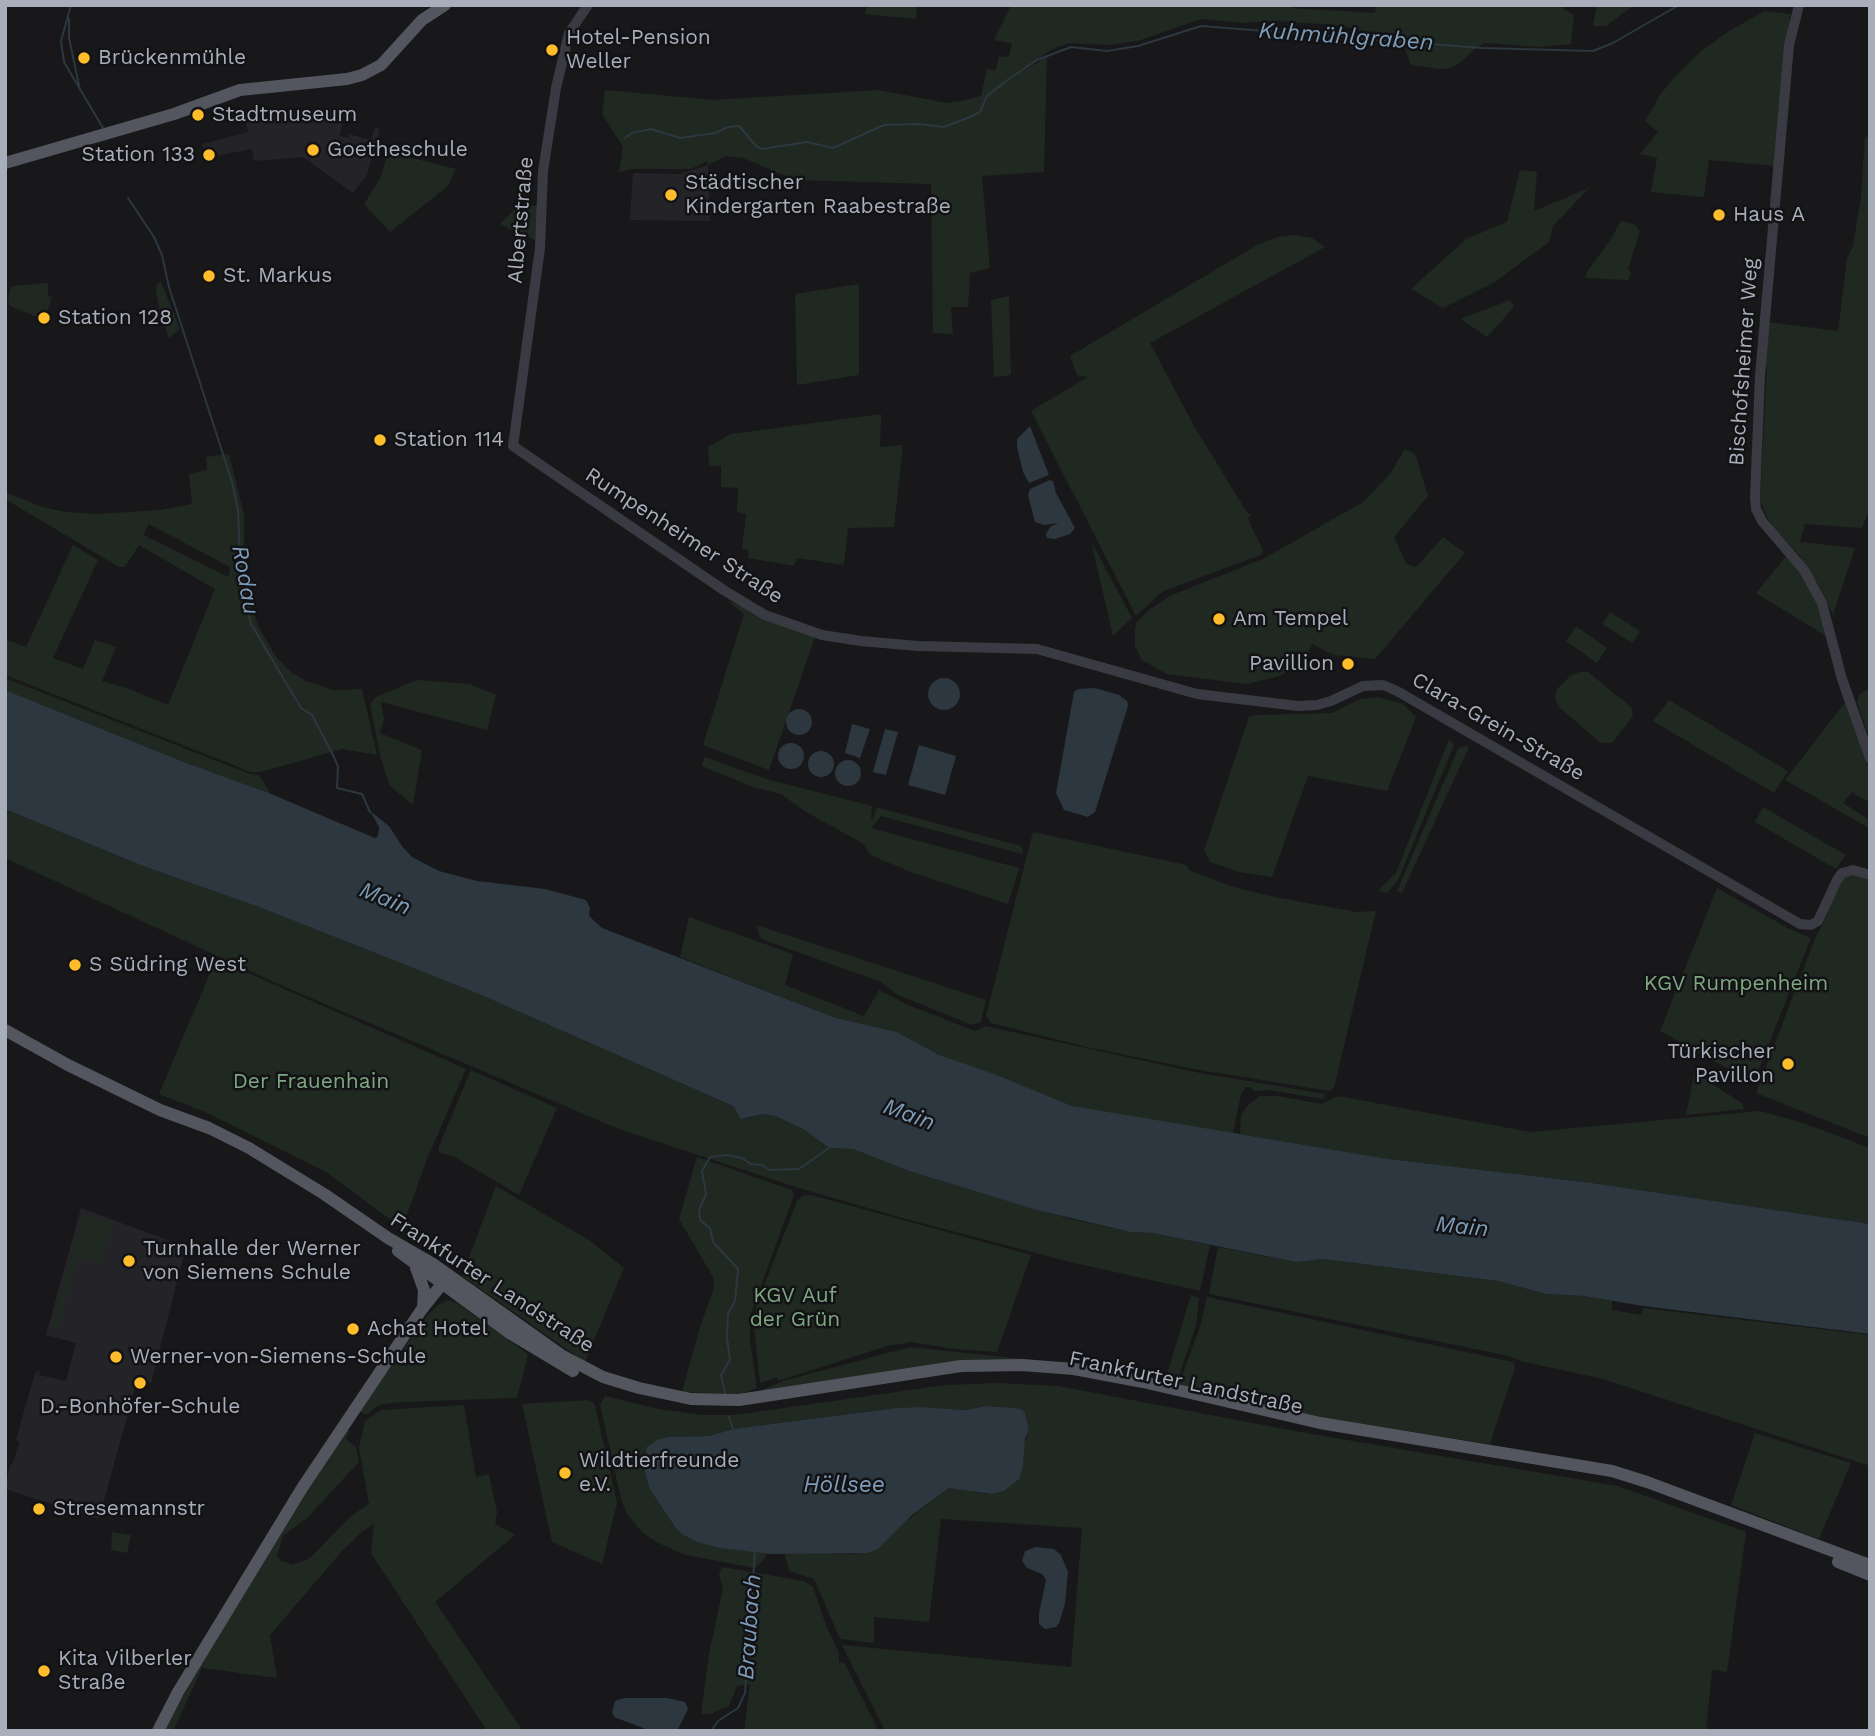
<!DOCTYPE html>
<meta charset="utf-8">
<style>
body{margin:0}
#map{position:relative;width:1875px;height:1736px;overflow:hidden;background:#18181a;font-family:"Work Sans",sans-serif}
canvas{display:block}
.frame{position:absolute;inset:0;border:7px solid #a9aebb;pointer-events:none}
</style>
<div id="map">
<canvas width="1875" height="1736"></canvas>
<div class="frame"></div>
</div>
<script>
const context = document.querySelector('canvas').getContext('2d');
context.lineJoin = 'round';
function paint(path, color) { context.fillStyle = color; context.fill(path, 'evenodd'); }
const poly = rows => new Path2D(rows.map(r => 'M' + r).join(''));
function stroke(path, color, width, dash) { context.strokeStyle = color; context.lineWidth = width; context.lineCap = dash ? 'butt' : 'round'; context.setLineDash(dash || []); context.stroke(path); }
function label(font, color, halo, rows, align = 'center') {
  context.font = font + ' "Work Sans",sans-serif'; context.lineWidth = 5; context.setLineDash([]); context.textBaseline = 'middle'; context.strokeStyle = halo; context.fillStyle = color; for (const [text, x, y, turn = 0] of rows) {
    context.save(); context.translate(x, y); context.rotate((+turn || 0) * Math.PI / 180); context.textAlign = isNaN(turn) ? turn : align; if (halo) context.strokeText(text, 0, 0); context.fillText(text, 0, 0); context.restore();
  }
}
paint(poly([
 [339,108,344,108,344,116,340,136,348,138,349,134,371,140,375,127,380,129,367,175,353,193,303,157,254,161,252,149,216,156,215,151,206,153,202,144,248,132,245,119],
 [708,165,710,221,630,220,633,173,679,174],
 [81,1208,186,1247,151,1383,137,1380,99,1519,5,1489,10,1465,13,1463,19,1443,16,1439,35,1373,40,1370,39,1375,66,1381,76,1343,46,1335]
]), '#242428');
paint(poly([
 [867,5,917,5,916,19,865,14],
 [1011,5,1291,5,1292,8,1375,13,1376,5,1558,5,1574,15,1571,44,1538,47,1485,43,1477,47,1461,62,1451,68,1439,69,1411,65,1404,46,1382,34,1335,25,1276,21,1241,23,1201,19,1138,41,1109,45,1069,43,1051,50,1005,81,1047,57,1044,172,982,176,990,268,970,273,968,307,951,307,953,334,933,333,931,184,795,180,743,158,726,156,708,165,707,161,691,169,633,169,619,172,623,147,602,114,605,90,713,100,878,90,947,103,966,100,981,96,987,69,996,70,999,56,1009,57,1012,43,994,40],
 [1597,5,1634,5,1606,26,1593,26],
 [1765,11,1790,14,1775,166,1709,160,1704,197,1651,192,1657,158,1640,154,1658,132,1645,121,1660,95,1673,79,1700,52,1729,31],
 [1865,137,1870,138,1870,508,1862,528,1805,524,1800,542,1855,548,1833,615,1821,589,1799,555,1774,528,1765,513,1760,498,1767,367,1764,363,1768,322,1838,331,1847,258,1853,246,1861,196],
 [388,152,456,169,448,186,390,232,364,204,380,179],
 [1520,170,1537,172,1534,211,1589,188,1553,226,1549,242,1495,282,1443,308,1411,289,1466,239,1507,222],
 [519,205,538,206,537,241,500,224],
 [1621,221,1634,224,1640,231,1628,269,1631,273,1628,280,1585,278,1588,270,1609,242],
 [1295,235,1312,238,1325,247,1150,343,1195,428,1248,514,1251,514,1248,518,1250,524,1263,550,1261,555,1163,591,1136,616,1031,411,1088,377,1077,375,1070,356,1259,244,1278,237],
 [161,282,180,329,169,338,160,314,156,291,157,284],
 [48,283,48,296,52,297,46,316,42,316,41,319,10,306,8,302,11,286],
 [859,284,859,375,797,385,795,294],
 [1009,296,1011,375,994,377,991,300],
 [1510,300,1514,307,1487,337,1461,319],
 [881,414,880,447,903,445,894,527,848,528,844,565,797,558,794,566,748,558,749,550,742,549,746,514,737,512,738,488,721,487,721,466,709,466,708,447,731,434],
 [1405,449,1415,454,1428,496,1394,537,1406,563,1414,567,1419,564,1443,537,1465,553,1375,659,1334,655,1312,644,1306,657,1294,669,1279,676,1247,684,1167,674,1142,660,1135,646,1135,628,1137,622,1149,610,1172,595,1265,558,1363,502,1390,474],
 [229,454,244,515,244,574,246,591,259,628,277,658,291,672,306,681,333,690,362,689,377,755,342,749,261,772,251,772,5,675,5,639,26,647,73,545,98,560,53,658,83,669,95,640,116,647,102,681,129,689,168,705,215,589,139,545,125,567,119,567,5,499,5,492,42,507,66,512,98,514,160,510,192,504,189,474,207,470,206,457],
 [149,524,230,567,229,577,143,535],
 [1091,541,1132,618,1113,636],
 [1787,555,1802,572,1822,613,1826,636,1756,593],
 [727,600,815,637,769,770,703,745,744,614],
 [1610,612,1640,631,1632,643,1602,624],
 [1576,626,1607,648,1597,663,1566,641],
 [1580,672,1588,672,1631,707,1633,716,1612,743,1601,743,1559,707,1555,697,1557,689,1570,676],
 [5,678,250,774,259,775,271,794,184,762,5,690],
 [417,680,470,684,496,695,487,730,381,702,384,719,380,733,422,750,413,805,390,786,380,756,370,704,376,697],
 [1870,688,1870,740,1857,702,1859,695],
 [1379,697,1403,704,1416,717,1387,791,1308,776,1272,877,1239,872,1210,862,1204,850,1249,717,1257,715,1332,713,1361,699],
 [1669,700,1788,771,1774,793,1653,721],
 [1846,701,1870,765,1870,803,1852,792,1843,803,1870,820,1869,828,1785,780],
 [1449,739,1454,745,1398,880,1387,893,1378,891,1396,873],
 [1464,746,1469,747,1402,893,1397,891,1458,749],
 [705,757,766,779,872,806,871,818,873,819,876,809,879,808,1021,846,1023,850,1022,854,881,816,871,828,1019,868,1008,904,911,872,870,855,864,844,806,812,781,794,753,787,702,766],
 [1763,807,1846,855,1836,869,1755,822],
 [5,809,143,866,259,907,479,994,733,1106,746,1119,764,1114,775,1116,805,1130,829,1148,853,1149,909,1171,1070,1219,1130,1232,1152,1233,1210,1245,1200,1291,1070,1262,899,1217,799,1188,619,1129,285,987,5,858],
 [1033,832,1186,865,1189,870,1230,886,1274,897,1357,912,1376,911,1334,1088,1329,1091,1194,1069,1087,1047,991,1023,986,1016],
 [1854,874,1870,880,1870,1138,1756,1093,1816,936,1823,924,1841,881,1846,876],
 [1717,888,1788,928,1810,938,1810,940,1757,1074,1746,1079,1660,1031],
 [689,917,793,954,785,985,864,1016,879,990,908,1005,975,1031,985,1026,1195,1072,1325,1094,1323,1099,1269,1090,1255,1091,1250,1087,1246,1087,1241,1094,1233,1133,1193,1128,1072,1106,939,1055,897,1032,836,1018,680,957],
 [756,925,986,1000,981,1022,972,1025,896,994,881,982,761,939],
 [216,959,466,1069,427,1159,402,1228,326,1172,207,1113,159,1094],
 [1695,1069,1709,1082,1742,1103,1744,1109,1686,1115],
 [471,1070,557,1108,519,1195,453,1156,439,1153,439,1146],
 [1260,1096,1278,1096,1321,1104,1338,1096,1530,1132,1760,1111,1800,1122,1870,1148,1870,1224,1592,1183,1389,1159,1240,1134,1241,1115,1247,1106],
 [697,1157,792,1190,794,1195,750,1316,750,1341,757,1388,741,1394,682,1392,700,1327,714,1288,713,1277,679,1219],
 [496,1186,589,1240,624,1268,585,1362,462,1276],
 [811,1195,1031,1255,997,1352,954,1349,911,1342,887,1346,778,1381,777,1377,760,1383,754,1327,757,1304,797,1201,803,1196],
 [83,1214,113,1222,102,1263,78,1257,57,1332,51,1330],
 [1218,1247,1296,1262,1324,1259,1498,1281,1546,1294,1584,1296,1612,1301,1612,1310,1641,1315,1643,1308,1870,1335,1870,1466,1603,1379,1525,1362,1504,1355,1209,1294],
 [1191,1295,1199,1298,1196,1325,1178,1379,1173,1382,1165,1381],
 [1207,1297,1513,1362,1515,1368,1490,1444,1305,1415,1179,1384,1200,1327],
 [449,1300,457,1303,528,1354,517,1398,400,1402,379,1405,366,1415,359,1411,427,1316,438,1305],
 [910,1347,1099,1367,1165,1383,1043,1363,763,1392,764,1389,783,1381],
 [998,1383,1058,1386,1300,1432,1618,1486,1746,1532,1727,1672,1712,1670,1706,1731,885,1731,842,1645,1071,1667,1082,1528,941,1519,929,1622,874,1617,874,1643,840,1639,814,1579,789,1571,785,1554,805,1552,854,1554,902,1524,949,1488,955,1487,979,1493,992,1494,1004,1491,1023,1466,1024,1443,1029,1430,1025,1414,1021,1409,986,1406,965,1410,919,1407,896,1408,733,1429,709,1436,668,1437,651,1444,645,1452,643,1464,649,1488,675,1527,765,1552,766,1557,755,1568,686,1555,656,1542,642,1532,627,1514,621,1499,600,1405,605,1396,658,1409,703,1415,735,1415,945,1385],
 [588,1400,593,1402,595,1406,617,1503,602,1564,552,1542,522,1404],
 [464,1405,476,1477,489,1474,497,1512,495,1524,515,1535,435,1602,523,1731,487,1731,371,1553,374,1524,363,1531,342,1551,270,1635,277,1678,202,1668,173,1731,163,1731,267,1550,346,1430,350,1431,346,1439,356,1447,359,1462,308,1517,283,1536,277,1556,281,1561,293,1565,310,1558,351,1516,369,1504,359,1447,365,1421,381,1410],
 [1755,1433,1851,1463,1819,1539,1731,1505],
 [112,1532,131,1535,127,1553,111,1550],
 [722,1567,804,1581,813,1587,827,1628,839,1653,839,1662,845,1664,879,1731,744,1731,750,1684,737,1686,729,1706,710,1714,701,1714,709,1654,723,1588,719,1575]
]), '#1f2921');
paint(poly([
 [1030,426,1049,475,1029,483,1023,472,1017,447,1017,439],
 [1050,480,1053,481,1056,493,1075,528,1070,534,1055,539,1047,538,1046,534,1050,527,1058,523,1044,525,1035,522,1028,495,1030,489],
 '928 694a16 16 0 1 1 32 0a16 16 0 1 1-32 0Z',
 [1095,688,1119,695,1127,701,1128,706,1095,812,1088,817,1064,810,1056,793,1074,692,1078,689],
 [5,690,184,762,271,794,375,838,378,836,379,827,370,811,389,826,402,846,412,857,439,871,477,881,545,889,586,900,590,908,589,916,602,928,836,1018,897,1032,939,1055,994,1074,1072,1106,1389,1159,1592,1183,1870,1224,1870,1334,1643,1306,1584,1296,1546,1294,1498,1281,1324,1259,1296,1262,1152,1233,1130,1232,1037,1210,909,1171,853,1149,829,1148,805,1130,775,1116,764,1114,741,1119,733,1106,479,994,259,907,143,866,5,809],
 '786 722a13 13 0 1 1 26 0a13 13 0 1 1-26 0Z',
 [852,724,870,729,860,758,845,753],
 [885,729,898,732,886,775,873,772],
 '778 756a13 13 0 1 1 26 0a13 13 0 1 1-26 0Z',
 [919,745,956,756,945,795,908,785],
 '808 764a13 13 0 1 1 26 0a13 13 0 1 1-26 0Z',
 '835 773a13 13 0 1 1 26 0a13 13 0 1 1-26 0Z',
 [986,1406,1013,1408,1021,1409,1025,1413,1029,1430,1025,1438,1023,1466,1019,1479,1004,1491,992,1494,949,1488,912,1515,878,1549,867,1553,771,1554,720,1548,697,1542,682,1534,675,1527,649,1488,643,1464,647,1447,657,1440,668,1437,709,1436,733,1429,896,1408,919,1407,965,1410],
 [1036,1547,1054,1549,1061,1555,1068,1572,1065,1604,1059,1623,1056,1627,1045,1629,1039,1624,1039,1613,1046,1580,1042,1574,1027,1568,1022,1561,1025,1551],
 [624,1698,667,1698,685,1702,688,1709,677,1731,651,1731,614,1717,612,1712,615,1701]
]), '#2c3740');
stroke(poly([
 [71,5,61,41,64,62,103,128],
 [69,19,69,38,80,90],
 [1012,77,1037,60,1071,47,1107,51,1138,46,1201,26,1482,48,1593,51,1613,43,1679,5],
 [625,138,632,133,651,129,680,138,715,133,728,127,739,126,757,147,762,149,807,142,833,148,884,125,918,124,944,127,970,117,980,112,987,96,1010,78],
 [128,198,154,237,162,255,169,287,232,482,238,510,241,585,251,624,301,708,312,715,334,757,338,767,337,788,362,794,370,812],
 [725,1393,721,1375,730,1360,727,1338,728,1314,735,1301,738,1269,713,1242,710,1228,700,1220,699,1210,706,1194,702,1171,710,1157,728,1155,742,1158,751,1164,762,1165,770,1170,799,1169,829,1148],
 [729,1417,733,1429],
 [714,1731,713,1728,718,1721,738,1708,745,1693,755,1552]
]), '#2c3740', 2);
stroke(poly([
 [588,5,569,33,556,88,543,171,540,248,513,446,725,591,765,615,822,635,861,641,918,646,1037,649,1197,694,1298,706,1317,705,1331,701,1363,686,1383,685,1397,691,1800,924,1811,925,1818,921,1837,880,1842,873,1853,870,1870,875],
 [1799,5,1789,45,1760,376,1755,497,1756,509,1762,521,1804,570,1822,603,1842,679,1870,758]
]), '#3a3b42', 10);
stroke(poly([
 [5,163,174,114,240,90,347,79,362,75,381,65,422,20,445,5],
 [5,1030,68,1065,160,1110,209,1128,249,1148,324,1194,388,1238,433,1264,561,1355,603,1377,639,1388,691,1399,739,1400,961,1366,1022,1365,1074,1369,1143,1382,1320,1423,1612,1471,1647,1482,1870,1565],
 [398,1251,508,1332,573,1371],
 [416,1268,424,1290,423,1308],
 [1838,1562,1870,1575],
 [158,1731,178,1692,302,1488,422,1309,446,1279]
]), '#54565f', 12);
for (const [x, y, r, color] of [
 [552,50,7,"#ffbd2b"],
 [84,58,7,"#ffbd2b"],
 [198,115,7,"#ffbd2b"],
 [313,150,7,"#ffbd2b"],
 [209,155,7,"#ffbd2b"],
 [671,195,7,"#ffbd2b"],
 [1719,215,7,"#ffbd2b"],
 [209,276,7,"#ffbd2b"],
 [44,318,7,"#ffbd2b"],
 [380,440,7,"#ffbd2b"],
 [1219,619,7,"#ffbd2b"],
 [1348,664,7,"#ffbd2b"],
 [75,965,7,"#ffbd2b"],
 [1788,1064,7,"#ffbd2b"],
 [129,1261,7,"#ffbd2b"],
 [353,1329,7,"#ffbd2b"],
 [116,1357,7,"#ffbd2b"],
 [140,1383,7,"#ffbd2b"],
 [565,1473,7,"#ffbd2b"],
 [39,1509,7,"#ffbd2b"],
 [44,1671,7,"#ffbd2b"]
]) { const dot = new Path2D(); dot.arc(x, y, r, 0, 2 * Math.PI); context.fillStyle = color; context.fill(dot); stroke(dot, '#131315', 2.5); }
label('21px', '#a9aebb', '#131315', [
 ["Hotel-Pension",566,38],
 ["Weller",566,62],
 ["Brückenmühle",98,58],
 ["Stadtmuseum",212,115],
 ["Goetheschule",327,150],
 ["Station 133",195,155,"right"],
 ["Städtischer",685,183],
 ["Kindergarten Raabestraße",685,207],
 ["Haus A",1733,215],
 ["St. Markus",223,276],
 ["Station 128",58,318],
 ["Station 114",394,440],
 ["Am Tempel",1233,619],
 ["Pavillion",1334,664,"right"],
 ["S Südring West",89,965],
 ["Türkischer",1774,1052,"right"],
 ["Pavillon",1774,1076,"right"],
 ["Turnhalle der Werner",143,1249],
 ["von Siemens Schule",143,1273],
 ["Achat Hotel",367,1329],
 ["Werner-von-Siemens-Schule",130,1357],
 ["D.-Bonhöfer-Schule",140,1407,"center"],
 ["Wildtierfreunde",579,1461],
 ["e.V.",579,1485],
 ["Stresemannstr",53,1509],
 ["Kita Vilberler",58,1659],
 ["Straße",58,1683]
], 'left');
label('21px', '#a9aebb', '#131315', [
 ["Albertstraße",521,220,-85],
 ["Bischofsheimer Weg",1744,362,-86],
 ["Rumpenheimer Straße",684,536,33],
 ["Clara-Grein-Straße",1498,727,30],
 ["Frankfurter Landstraße",492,1283,33],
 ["Frankfurter Landstraße",1186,1383,12]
]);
label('21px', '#7ea882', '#131315', [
 ["KGV Rumpenheim",1736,984],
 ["Der Frauenhain",311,1082],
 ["KGV Auf",795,1296],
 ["der Grün",795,1320]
]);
label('italic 23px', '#7d9cb9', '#131315', [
 ["Kuhmühlgraben",1346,37,4],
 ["Rodau",245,580,80],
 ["Main",385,899,22],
 ["Main",909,1115,20],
 ["Main",1462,1227,6],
 ["Höllsee",844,1485],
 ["Braubach",750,1627,-86]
]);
</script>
